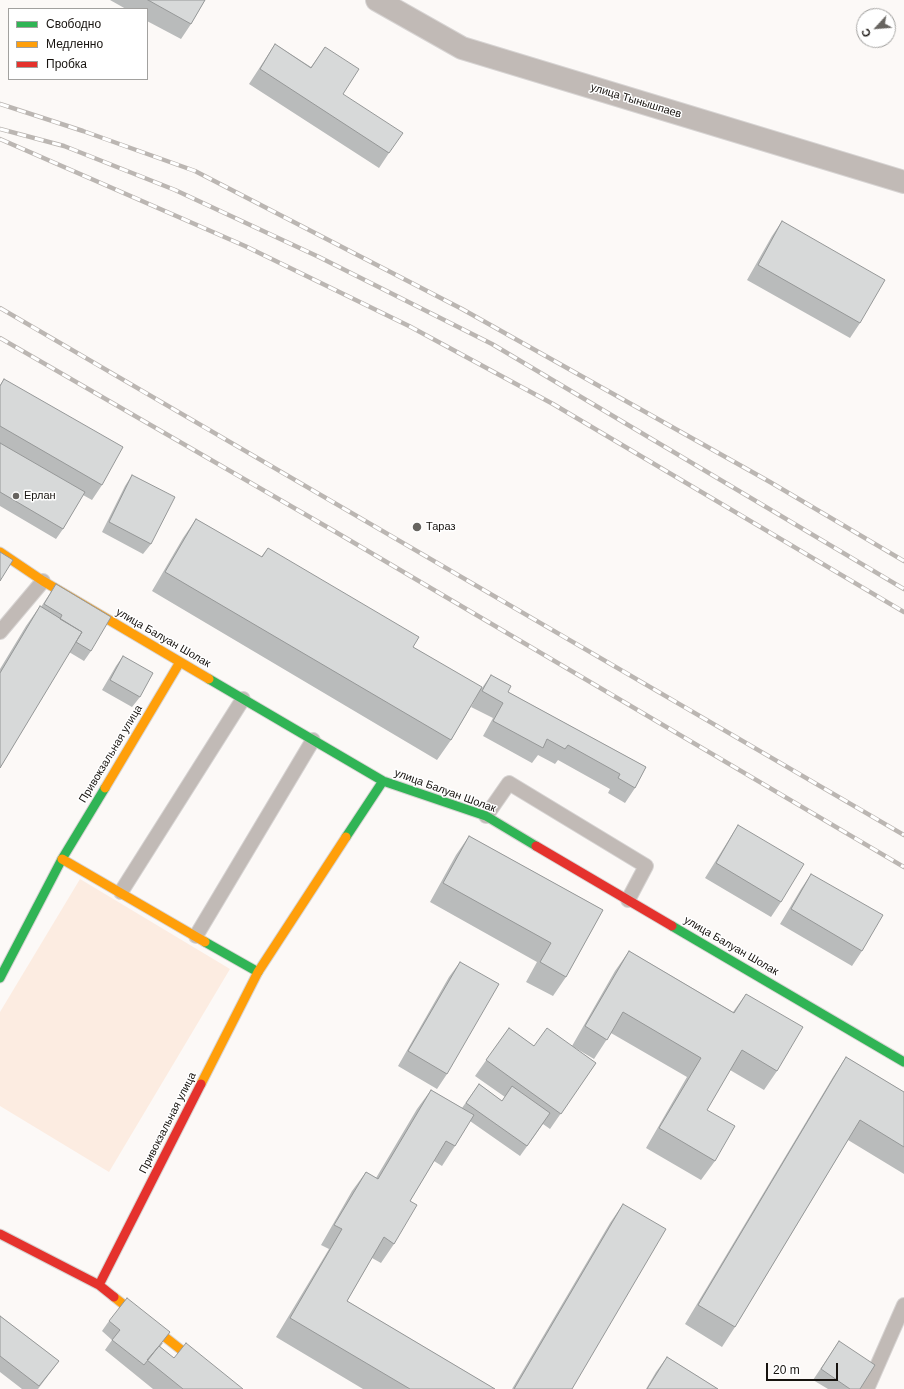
<!DOCTYPE html>
<meta charset="utf-8">
<style>
body{margin:0}
#map{position:relative;width:904px;height:1389px;overflow:hidden;background:#fcf9f7;font-family:Helvetica,sans-serif}
canvas{display:block}
.legend{position:absolute;left:8px;top:8px;width:140px;height:72px;box-sizing:border-box;background:#fff;border:1px solid #a2a19f;margin:0;padding:5px 7px;list-style:none;font-size:12px;color:#17130f}
.legend li{display:flex;align-items:center;gap:8px;height:20px}
.legend b{width:20px;border:1px solid #a2a19f}
.north{position:absolute;left:856px;top:8px;width:40px;height:40px;box-sizing:border-box;background:#fff;border:1px solid #a2a19f;border-radius:50%;rotate:244deg;font-size:11px;font-weight:700;line-height:16px;text-align:center;color:#17130f}
.north::after{content:'';display:block;margin:auto;width:14px;height:18px;background:#676460;clip-path:polygon(50% 0,100% 100%,50% 72%,0 100%)}
.scale{position:absolute;left:766px;top:1363px;width:72px;height:18px;box-sizing:border-box;border:2px solid #17130f;border-top:0;padding-left:5px;font-size:12px;line-height:14px;white-space:nowrap;color:#17130f;-webkit-text-stroke:3px #fff;paint-order:stroke}
</style>
<div id="map">
<canvas width="904" height="1389"></canvas>
<ul class="legend">
<li><b style="height:5px;background:#30b455"></b>Свободно</li>
<li><b style="height:5px;background:#ff9f0a"></b>Медленно</li>
<li><b style="height:5px;background:#e5322d"></b>Пробка</li>
</ul>
<div class="north">С</div>
<div class="scale">20 m</div>
</div>
<script>
const context = document.querySelector('canvas').getContext('2d');
context.lineJoin = 'round';
function paint(path, color) { context.fillStyle = color; context.fill(path, 'evenodd'); }
const poly = rows => new Path2D(rows.map(r => 'M' + r).join(''));
function stroke(path, color, width, dash) { context.strokeStyle = color; context.lineWidth = width; context.lineCap = dash ? 'butt' : 'round'; context.setLineDash(dash || []); context.stroke(path); }
function label(font, color, halo, rows, align = 'center') {
  context.font = font + ' Helvetica,sans-serif'; context.lineWidth = 3; context.setLineDash([]); context.textBaseline = 'middle'; context.strokeStyle = halo; context.fillStyle = color; for (const [text, x, y, turn = 0] of rows) {
    context.save(); context.translate(x, y); context.rotate((+turn || 0) * Math.PI / 180); context.textAlign = isNaN(turn) ? turn : align; if (halo) context.strokeText(text, 0, 0); context.fillText(text, 0, 0); context.restore();
  }
}
paint(poly([
 [80,879,230,969,109,1172,0,1106,0,1012]
]), '#fcece1');
const lane = poly([
 [0,632,43,581],
 [486,816,509,783,646,866,628,900],
 [121,892,243,699],
 [196,936,313,740],
 [867,1389,904,1305]
]);
const street = poly([
 [377,0,462,48,904,182]
]);
const fast = poly([
 [209,679,383,781,486,816,536,846],
 [346,837,383,781],
 [672,926,904,1062],
 [205,942,258,972],
 [0,978,62,859,105,788]
]);
const slow = poly([
 [0,552,43,581,209,679],
 [105,788,180,662],
 [62,859,205,942],
 [201,1084,258,972,346,837],
 [114,1297,231,1389]
]);
const jam = poly([
 [536,846,672,926],
 [0,1234,99,1285,114,1297],
 [99,1285,201,1084]
]);
stroke(lane, '#d7d4d3', 16);
stroke(street, '#d7d4d3', 24);
stroke(fast, '#d7d4d3', 11);
stroke(slow, '#d7d4d3', 11);
stroke(jam, '#d7d4d3', 11);
stroke(lane, '#c1bab6', 14);
stroke(street, '#c1bab6', 22);
stroke(fast, '#30b455', 9);
stroke(slow, '#ff9f0a', 9);
stroke(jam, '#e5322d', 9);
const rail = poly([
 [0,104,83,131,195,171,462,309,770,482,904,561],
 [0,129,64,146,175,190,319,257,492,344,904,589],
 [0,139,245,246,409,326,553,404,904,612],
 [0,308,904,835],
 [0,338,334,531,904,867]
]);
stroke(rail, '#bbb6b2', 4.5);
stroke(rail, '#fff', 3, [9]);
paint(poly([
 [110,0,205,0,191,24,181,39,147,21,147,9,126,9],
 [275,44,311,67,325,47,343,94,389,153,379,168,249,84],
 [782,221,860,323,850,338,747,280,772,236],
 [4,379,102,485,92,500,83,495,63,529,56,539,0,506,0,385],
 [132,475,151,544,143,554,102,532,125,486],
 [196,519,261,557,268,548,413,647,482,688,491,675,508,692,646,767,635,788,625,803,608,793,610,789,558,760,555,764,538,755,532,763,483,736,493,718,471,707,477,696,451,740,437,760,152,591,183,538],
 [56,584,91,651,84,661,69,652,0,768,0,669,26,626,40,606,41,607],
 [123,656,140,697,132,707,102,690,116,666],
 [738,825,781,902,771,917,705,878,728,841],
 [469,836,603,910,566,977,553,996,526,982,537,962,430,902,456,855],
 [811,874,862,951,852,966,780,924,801,889],
 [629,951,733,1012,746,994,777,1071,764,1090,730,1070,707,1110,715,1161,701,1180,646,1148,687,1077,611,1033,594,1059,572,1046,596,1063,550,1129,543,1124,520,1156,470,1121,455,1146,442,1166,434,1161,410,1201,394,1244,381,1263,372,1258,347,1301,495,1389,363,1389,276,1337,329,1249,321,1245,352,1191,366,1172,376,1178,417,1109,431,1090,462,1108,479,1084,502,1101,505,1097,475,1076,509,1028,534,1046,572,1046,615,971],
 [460,962,447,1074,437,1089,398,1066,449,977],
 [846,1057,904,1092,904,1174,848,1140,735,1327,722,1347,685,1324,833,1077],
 [623,1204,572,1389,512,1389,610,1223],
 [0,1316,59,1361,38,1389,22,1389,0,1372],
 [109,1321,163,1343,160,1347,174,1358,243,1389,153,1389,105,1350,112,1340,102,1331],
 [839,1341,860,1389,828,1389,813,1380],
 [667,1357,718,1389,646,1389,656,1372]
]), '#b9bbbb');
const building = poly([
 [148,0,205,0,191,24,148,0],
 [275,44,311,68,325,47,359,69,343,94,403,133,389,153,260,69,275,44],
 [782,221,885,280,860,323,758,265,782,221],
 [4,379,123,447,102,485,0,426,0,386,4,379],
 [0,443,85,492,63,529,0,492,0,443],
 [132,475,175,497,151,544,109,522,132,475],
 [196,519,262,557,268,548,419,637,413,647,482,687,451,740,165,572,196,519],
 [0,552,13,560,0,581,0,552],
 [56,584,111,617,91,651,76,642,82,632,60,619,62,615,44,604,56,584],
 [40,606,82,632,0,768,0,673,40,606],
 [123,656,153,673,140,697,110,680,123,656],
 [491,675,511,686,508,692,646,767,635,788,618,778,620,774,568,745,565,749,547,739,543,748,493,721,503,703,482,691,491,675],
 [738,825,804,864,781,902,716,863,738,825],
 [469,836,603,910,566,977,540,962,551,943,443,883,469,836],
 [811,874,883,915,862,951,791,909,811,874],
 [629,951,734,1013,746,994,803,1027,777,1071,742,1050,707,1110,735,1126,715,1161,659,1128,701,1058,623,1012,607,1040,585,1026,629,951],
 [460,962,499,984,447,1074,408,1051,460,962],
 [509,1028,534,1046,547,1028,596,1063,561,1114,486,1060,509,1028],
 [846,1057,904,1092,904,1147,860,1120,735,1327,698,1305,846,1057],
 [479,1084,502,1101,512,1086,550,1113,527,1146,466,1103,479,1084],
 [431,1090,474,1115,455,1146,446,1141,410,1201,417,1205,394,1244,384,1237,347,1301,495,1389,410,1389,290,1318,342,1229,334,1225,366,1172,378,1179,431,1090],
 [623,1204,666,1229,572,1389,514,1389,623,1204],
 [127,1298,170,1332,144,1365,112,1340,120,1330,109,1321,127,1298],
 [0,1316,59,1361,39,1386,0,1356,0,1316],
 [839,1341,875,1365,860,1389,850,1389,821,1369,839,1341],
 [186,1343,243,1389,183,1389,147,1360,159,1346,174,1358,186,1343],
 [667,1357,718,1389,647,1389,667,1357]
]);
paint(building, '#d7d9d9');
stroke(building, '#969898', 1);
for (const [x, y, r, color] of [
 [16,496,4,"#676460"],
 [417,527,5,"#676460"]
]) { const dot = new Path2D(); dot.arc(x, y, r, 0, 2 * Math.PI); context.fillStyle = color; context.fill(dot); stroke(dot, '#fff', 1.5); }
label('11px', '#17130f', '#fff', [
 ["улица Тынышпаев",636,101,17],
 ["улица Балуан Шолак",163,638,30],
 ["Привокзальная улица",111,754,-59],
 ["улица Балуан Шолак",445,791,20],
 ["улица Балуан Шолак",731,946,30],
 ["Привокзальная улица",168,1123,-63]
]);
label('11px', '#17130f', '#fff', [
 ["Ерлан",24,496],
 ["Тараз",426,527]
], 'left');
</script>
